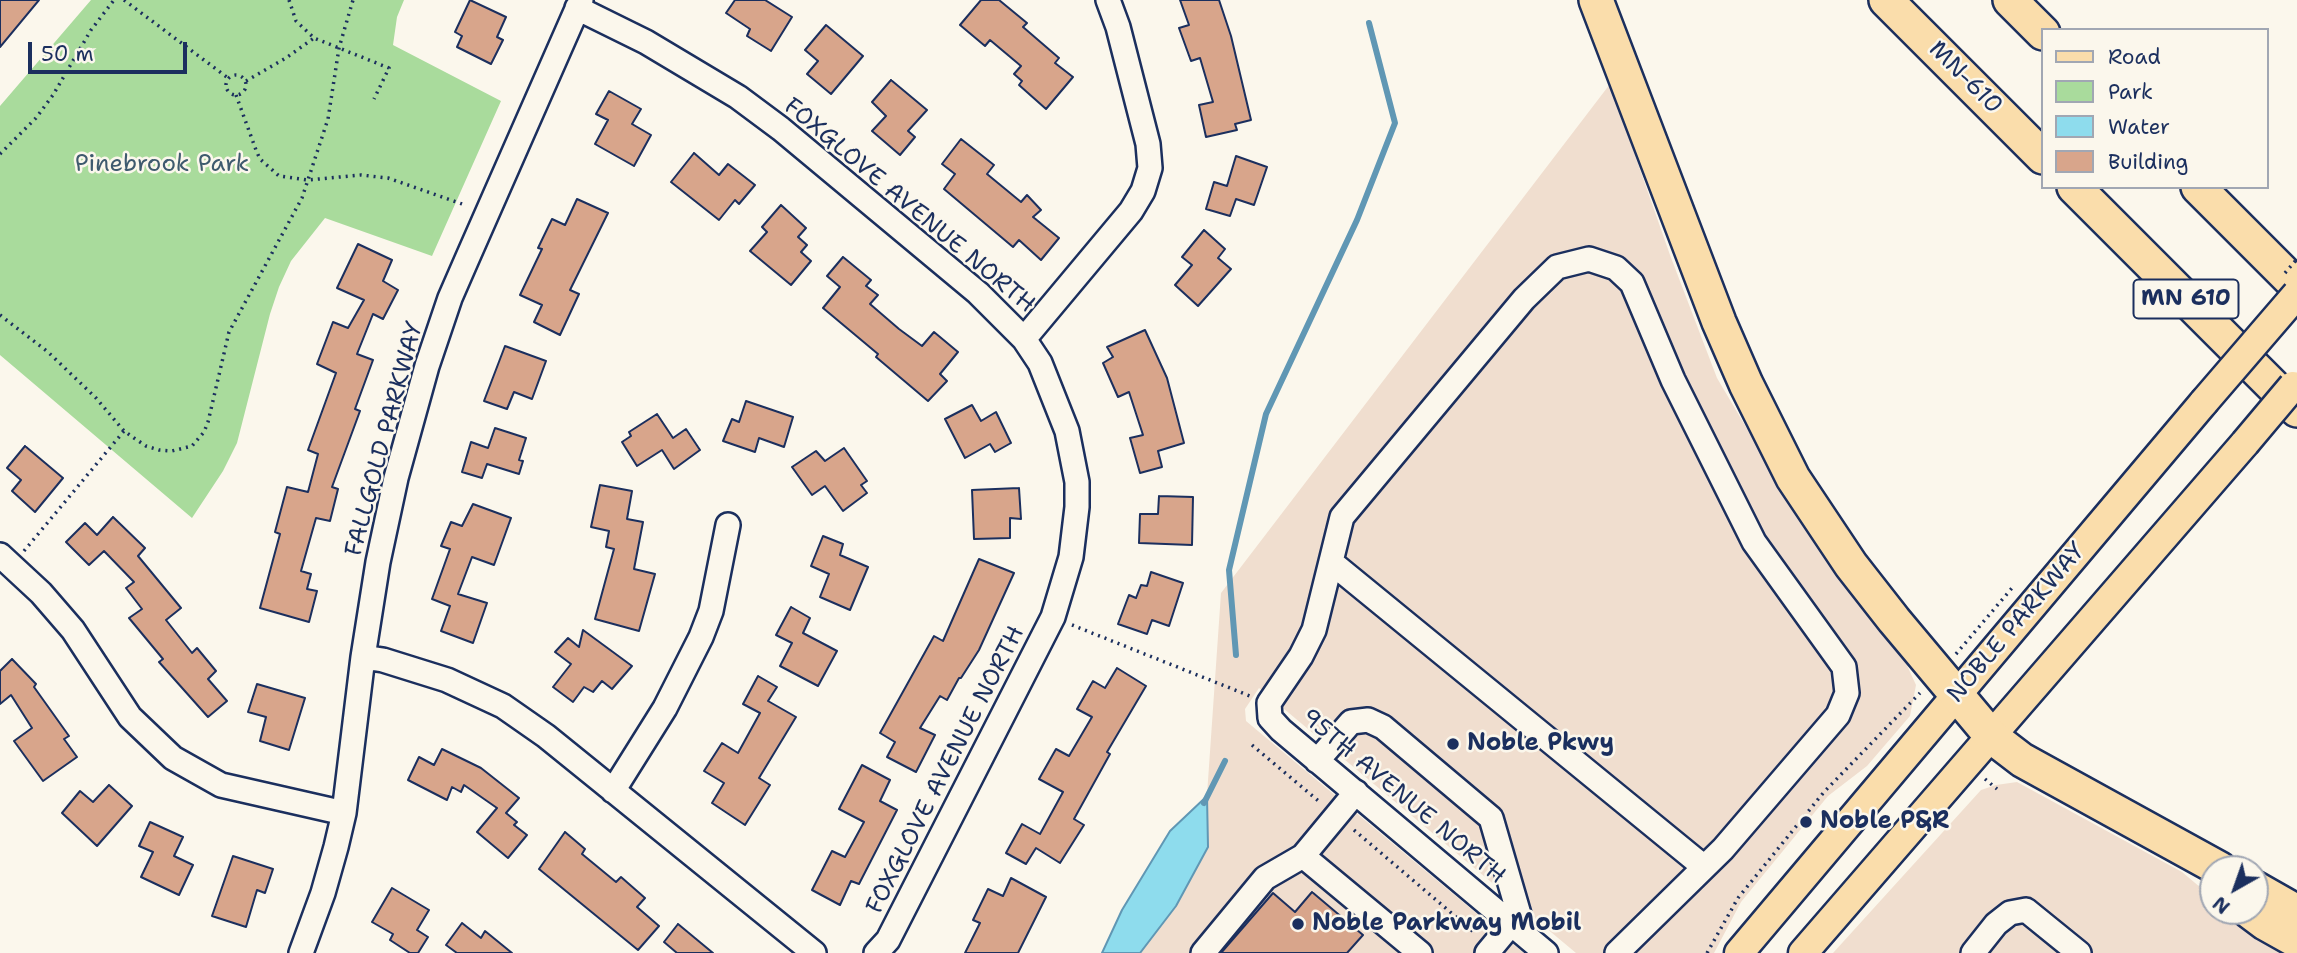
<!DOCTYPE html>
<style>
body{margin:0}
#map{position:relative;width:2297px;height:953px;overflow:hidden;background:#fbf7ec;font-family:"Shantell Sans",sans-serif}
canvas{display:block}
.legend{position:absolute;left:2041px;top:28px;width:228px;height:161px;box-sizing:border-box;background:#fbf7ec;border:2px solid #a1a7b3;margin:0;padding:9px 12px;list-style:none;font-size:21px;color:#1b2f5e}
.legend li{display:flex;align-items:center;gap:14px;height:35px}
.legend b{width:35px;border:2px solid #a1a7b3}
.north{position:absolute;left:2199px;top:855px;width:70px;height:70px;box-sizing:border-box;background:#fbf7ec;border:2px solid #a1a7b3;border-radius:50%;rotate:220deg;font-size:19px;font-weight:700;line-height:28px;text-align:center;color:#1b2f5e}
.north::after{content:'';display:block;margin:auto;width:24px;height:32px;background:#1b2f5e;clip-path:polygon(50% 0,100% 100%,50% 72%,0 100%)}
.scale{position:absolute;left:28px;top:42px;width:159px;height:32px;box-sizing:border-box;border:4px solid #1b2f5e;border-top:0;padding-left:9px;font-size:21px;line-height:24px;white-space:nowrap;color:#1b2f5e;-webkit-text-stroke:5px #fbf7ec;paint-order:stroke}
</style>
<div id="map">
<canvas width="2297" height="953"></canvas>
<ul class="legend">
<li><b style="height:9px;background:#faddab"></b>Road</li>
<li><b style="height:19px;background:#a9db9c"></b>Park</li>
<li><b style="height:19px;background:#8edced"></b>Water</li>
<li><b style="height:19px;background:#d8a58b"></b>Building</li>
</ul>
<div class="north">N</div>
<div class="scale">50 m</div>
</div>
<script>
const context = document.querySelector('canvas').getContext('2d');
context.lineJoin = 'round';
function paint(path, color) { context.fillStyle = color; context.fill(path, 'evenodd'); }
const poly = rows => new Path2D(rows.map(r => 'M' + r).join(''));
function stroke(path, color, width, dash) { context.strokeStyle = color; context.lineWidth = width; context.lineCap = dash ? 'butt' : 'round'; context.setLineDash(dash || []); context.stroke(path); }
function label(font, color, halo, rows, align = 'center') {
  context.font = font + ' "Shantell Sans",sans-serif'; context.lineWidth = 5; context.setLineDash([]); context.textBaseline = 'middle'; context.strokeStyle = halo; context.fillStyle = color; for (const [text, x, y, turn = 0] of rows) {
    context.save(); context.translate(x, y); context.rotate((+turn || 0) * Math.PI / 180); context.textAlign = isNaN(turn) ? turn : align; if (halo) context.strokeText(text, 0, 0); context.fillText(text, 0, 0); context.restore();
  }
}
paint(poly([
 [1610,84,1670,255,1717,378,1811,537,1905,661,1916,685,1910,716,1867,766,1828,796,1741,902,1714,953,1576,953,1259,688,1245,709,1246,721,1524,953,1140,953,1176,906,1208,847,1207,795,1221,593],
 [2017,782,2182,872,2213,898,2213,911,2228,911,2246,926,2295,953,1833,953,1981,790,1996,785]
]), '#f0decf');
paint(poly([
 [91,0,404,0,397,17,393,45,501,101,432,256,325,218,291,261,279,287,270,314,237,443,223,471,192,518,0,355,0,106]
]), '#a9db9c');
const water = poly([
 [1207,796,1208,847,1176,906,1140,953,1102,953,1122,910,1170,831,1207,796]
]);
paint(water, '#8edced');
stroke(water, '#6097b4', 2);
stroke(poly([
 [1236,655,1229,570,1266,414,1357,220,1395,123,1369,23],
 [1204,803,1225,761]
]), '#6097b4', 6);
const building = poly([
 [0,0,39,0,0,47,0,0],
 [470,0,506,17,497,37,503,40,491,64,457,47,462,36,455,32,470,0],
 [735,0,765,0,792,17,771,51,747,36,750,29,726,13,735,0],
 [981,0,999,0,1027,23,1023,27,1059,58,1055,63,1073,77,1046,109,1019,85,1022,81,1014,74,1021,66,990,40,985,46,960,25,981,0],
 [1180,0,1219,0,1231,36,1251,120,1235,124,1237,130,1206,137,1199,105,1213,102,1200,58,1191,61,1179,28,1189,25,1180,0],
 [826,25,863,56,831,94,807,74,818,61,805,50,826,25],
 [891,80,927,110,908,131,915,137,900,155,872,131,886,116,872,102,891,80],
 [609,91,641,109,632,124,651,135,634,166,595,144,608,120,596,114,609,91],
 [961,139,994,165,987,174,1021,202,1027,195,1041,210,1033,217,1059,238,1041,260,1019,240,1013,247,944,189,955,174,942,164,961,139],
 [694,153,719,175,728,164,755,185,739,204,735,200,719,220,671,182,694,153],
 [1236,156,1267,167,1254,205,1236,199,1230,216,1206,209,1214,182,1227,186,1236,156],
 [577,199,608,213,570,290,579,294,560,335,534,322,542,305,520,295,542,249,538,248,552,219,565,225,577,199],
 [781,205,806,228,798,237,807,245,801,252,811,261,791,285,750,251,767,232,762,227,781,205],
 [1204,230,1225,249,1218,258,1231,269,1198,306,1175,285,1192,265,1182,257,1204,230],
 [358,244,392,260,383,281,398,290,383,319,373,314,357,354,373,360,355,409,360,411,332,487,338,489,330,521,316,518,301,571,311,574,307,589,317,591,309,622,260,608,280,534,275,532,287,487,308,492,318,454,308,450,336,373,317,364,333,322,348,328,364,300,337,288,358,244],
 [843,257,871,280,866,286,878,295,870,304,899,329,922,346,934,332,958,352,940,374,947,381,928,401,876,357,878,354,823,308,840,287,827,276,843,257],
 [1145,330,1167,378,1184,443,1158,451,1162,467,1140,473,1130,438,1143,435,1129,392,1118,397,1103,363,1113,357,1107,347,1145,330],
 [505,346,546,361,532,399,514,392,507,409,484,401,505,346],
 [746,401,793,417,784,447,759,438,755,452,723,441,732,419,739,422,746,401],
 [972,405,981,421,996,412,1011,443,995,452,990,444,965,458,945,419,972,405],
 [657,414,673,438,686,429,700,450,674,469,662,450,637,466,622,442,631,436,629,432,657,414],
 [495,428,526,438,519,460,523,461,519,474,487,464,482,478,462,472,471,442,488,448,495,428],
 [25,446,63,478,35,512,12,491,21,480,7,468,25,446],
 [844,448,867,481,861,485,867,493,843,511,825,486,812,495,792,467,816,451,825,461,844,448],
 [600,485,632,491,627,519,643,522,634,569,655,574,639,631,595,619,614,549,606,547,609,531,591,527,600,485],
 [1019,488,1021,519,1010,518,1010,538,974,539,972,490,1019,488],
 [1159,496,1193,497,1192,545,1139,543,1140,514,1158,514,1159,496],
 [473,504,511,518,494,565,472,557,458,594,487,603,473,643,441,631,450,606,432,599,450,549,441,546,451,522,462,526,473,504],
 [113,517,145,548,138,556,181,608,166,620,192,653,197,648,216,671,208,679,227,701,208,717,159,662,163,659,129,618,142,609,126,588,134,582,104,551,89,565,66,542,85,523,97,535,113,517],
 [823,536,843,544,840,555,868,567,850,610,820,597,829,574,811,566,823,536],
 [979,559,1014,573,979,650,961,678,959,678,947,700,940,696,920,728,935,735,916,772,887,757,895,742,880,733,934,636,943,641,979,559],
 [1151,572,1183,583,1169,626,1152,620,1147,634,1118,624,1129,595,1136,598,1141,585,1147,586,1151,572],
 [791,607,810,618,803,633,837,651,818,686,780,666,792,643,776,635,791,607],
 [583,630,632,666,612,689,602,681,593,692,584,687,573,702,553,687,571,664,555,652,568,638,579,647,583,630],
 [12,659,36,684,34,687,69,736,64,739,77,757,43,781,14,741,32,728,11,695,0,704,0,671,12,659],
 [1117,668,1146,686,1107,752,1110,754,1074,819,1084,825,1060,863,1036,848,1026,864,1006,853,1022,824,1040,834,1063,792,1039,779,1056,749,1069,756,1092,717,1077,709,1093,681,1105,688,1117,668],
 [758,676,777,687,768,701,796,717,759,778,770,785,745,825,712,803,724,783,704,771,722,743,738,753,760,713,743,704,758,676],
 [257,684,305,698,289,750,260,741,266,717,248,712,257,684],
 [442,749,481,768,519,798,506,813,517,822,514,825,527,835,508,858,477,832,497,808,464,785,461,792,452,787,447,800,408,780,419,757,434,765,442,749],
 [862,765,890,780,880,801,897,810,859,884,851,881,840,905,812,890,832,851,845,857,864,822,839,809,862,765],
 [109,785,132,806,97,846,62,813,80,791,93,802,109,785],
 [150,822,183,837,174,856,193,865,179,895,141,877,153,852,139,846,150,822],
 [565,832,585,849,582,854,616,882,621,877,645,898,637,907,659,926,638,950,539,869,565,832],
 [233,856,273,869,265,893,257,890,246,927,212,916,233,856],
 [1011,878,1046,897,1018,953,965,953,980,923,973,920,988,889,1003,896,1011,878],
 [392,888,429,910,417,930,428,937,418,953,410,953,390,940,393,934,372,922,392,888],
 [1312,892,1363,935,1347,953,1221,953,1273,893,1295,912,1312,892],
 [462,923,481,938,485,931,512,953,457,953,446,945,462,923],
 [678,924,713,953,677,953,664,942,678,924]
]);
paint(building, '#d8a58b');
stroke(building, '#1b2f5e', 2);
const minor = poly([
 [577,8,646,42,738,97,781,129,978,293,1024,339,1040,363,1067,431,1077,482,1077,507,1071,557,1053,617,888,940,876,953],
 [1024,339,1131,211,1143,191,1150,168,1148,144,1118,27,1108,0],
 [0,555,41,593,73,630,130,717,173,758,221,785,344,813],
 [1331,562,1704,867],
 [363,657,383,660,447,680,503,706,546,736,814,953],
 [1317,761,1351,722,1368,720,1383,727,1491,818,1525,935],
 [613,791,665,708,701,637,711,611,728,525],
 [1303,856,1420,953],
 [301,953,323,893,336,847,344,813,363,657,378,562,396,478,427,366,450,298,467,259,581,0],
 [1203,953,1265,878,1303,856,1356,792],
 [1487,953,1512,923],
 [1546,953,1281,730,1270,718,1269,703,1301,656,1314,630,1342,517,1524,299,1557,267,1589,259,1616,268,1632,283,1673,380,1754,542,1844,667,1847,693,1838,715,1723,849,1617,953],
 [1973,953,1996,924,2010,913,2026,910,2079,953]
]);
const major = poly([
 [1739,953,2204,402],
 [1803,953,2245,443]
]);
const highway = poly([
 [1596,0,1719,322,1746,384,1793,478,1851,565,1894,620,1992,737,2022,760,2220,869],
 [1886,0,2043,157],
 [2010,0,2043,33],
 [2074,187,2297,410],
 [2198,187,2297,286],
 [2255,888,2297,912],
 [2249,911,2265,923,2297,941]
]);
stroke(minor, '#1b2f5e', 28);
stroke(major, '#1b2f5e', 33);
stroke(highway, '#1b2f5e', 38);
stroke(poly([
 [124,0,228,78],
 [289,0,296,21,314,38,389,68,374,99],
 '226 85a10 10 0 1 1 20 0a10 10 0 1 1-20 0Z',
 [246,81,286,58,314,38],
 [236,95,256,150,260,159,279,176,308,180,361,175,388,178,465,205],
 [0,154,36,118,53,95,91,30,114,0],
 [0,315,48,352,96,398,124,431,134,438,146,446,159,450,172,451,192,446,204,432,208,422,229,332,302,198,328,119,339,48,353,0],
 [24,551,124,431],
 [1072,625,1250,696],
 [1956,654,2012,588],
 [1252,745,1321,803],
 [1985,779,1997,789],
 [1354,830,1476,934],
 [1707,953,1738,898,1824,792,1920,693]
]), '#1b2f5e', 3.5, [2, 5]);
stroke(minor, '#fbf7ec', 23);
stroke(major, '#faddab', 28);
stroke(highway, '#faddab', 33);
const majorBridge = poly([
 [2204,402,2297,294],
 [2245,443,2293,386]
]);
stroke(majorBridge, '#1b2f5e', 33, []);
stroke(poly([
 [2285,273,2297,259]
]), '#1b2f5e', 3.5, [2, 5]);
stroke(majorBridge, '#faddab', 28);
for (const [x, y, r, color] of [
 [1453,744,7,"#1b2f5e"],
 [1806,822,7,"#1b2f5e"],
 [1298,924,7,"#1b2f5e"]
]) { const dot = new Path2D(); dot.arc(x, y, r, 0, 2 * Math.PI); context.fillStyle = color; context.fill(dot); stroke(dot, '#fbf7ec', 2.5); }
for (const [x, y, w] of [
 [2186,299,105]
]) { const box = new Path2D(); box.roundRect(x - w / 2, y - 19.5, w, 39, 5); context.fillStyle = '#fbf7ec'; context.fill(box); stroke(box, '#1b2f5e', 2); }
label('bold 23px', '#1b2f5e', null, [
 ["MN 610",2186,299]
]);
label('24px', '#1b2f5e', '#fbf7ec', [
 ["MN-610",1965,78,45],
 ["FOXGLOVE AVENUE NORTH",909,206,40],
 ["FALLGOLD PARKWAY",385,439,-75],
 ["NOBLE PARKWAY",2017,623,-50],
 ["FOXGLOVE AVENUE NORTH",946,770,-63],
 ["95TH AVENUE NORTH",1403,797,40]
]);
label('24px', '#3e5a6e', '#fbf7ec', [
 ["Pinebrook Park",162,165]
]);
label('bold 24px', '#1b2f5e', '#fbf7ec', [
 ["Noble Pkwy",1467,744],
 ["Noble P&R",1820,822],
 ["Noble Parkway Mobil",1312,924]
], 'left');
</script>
